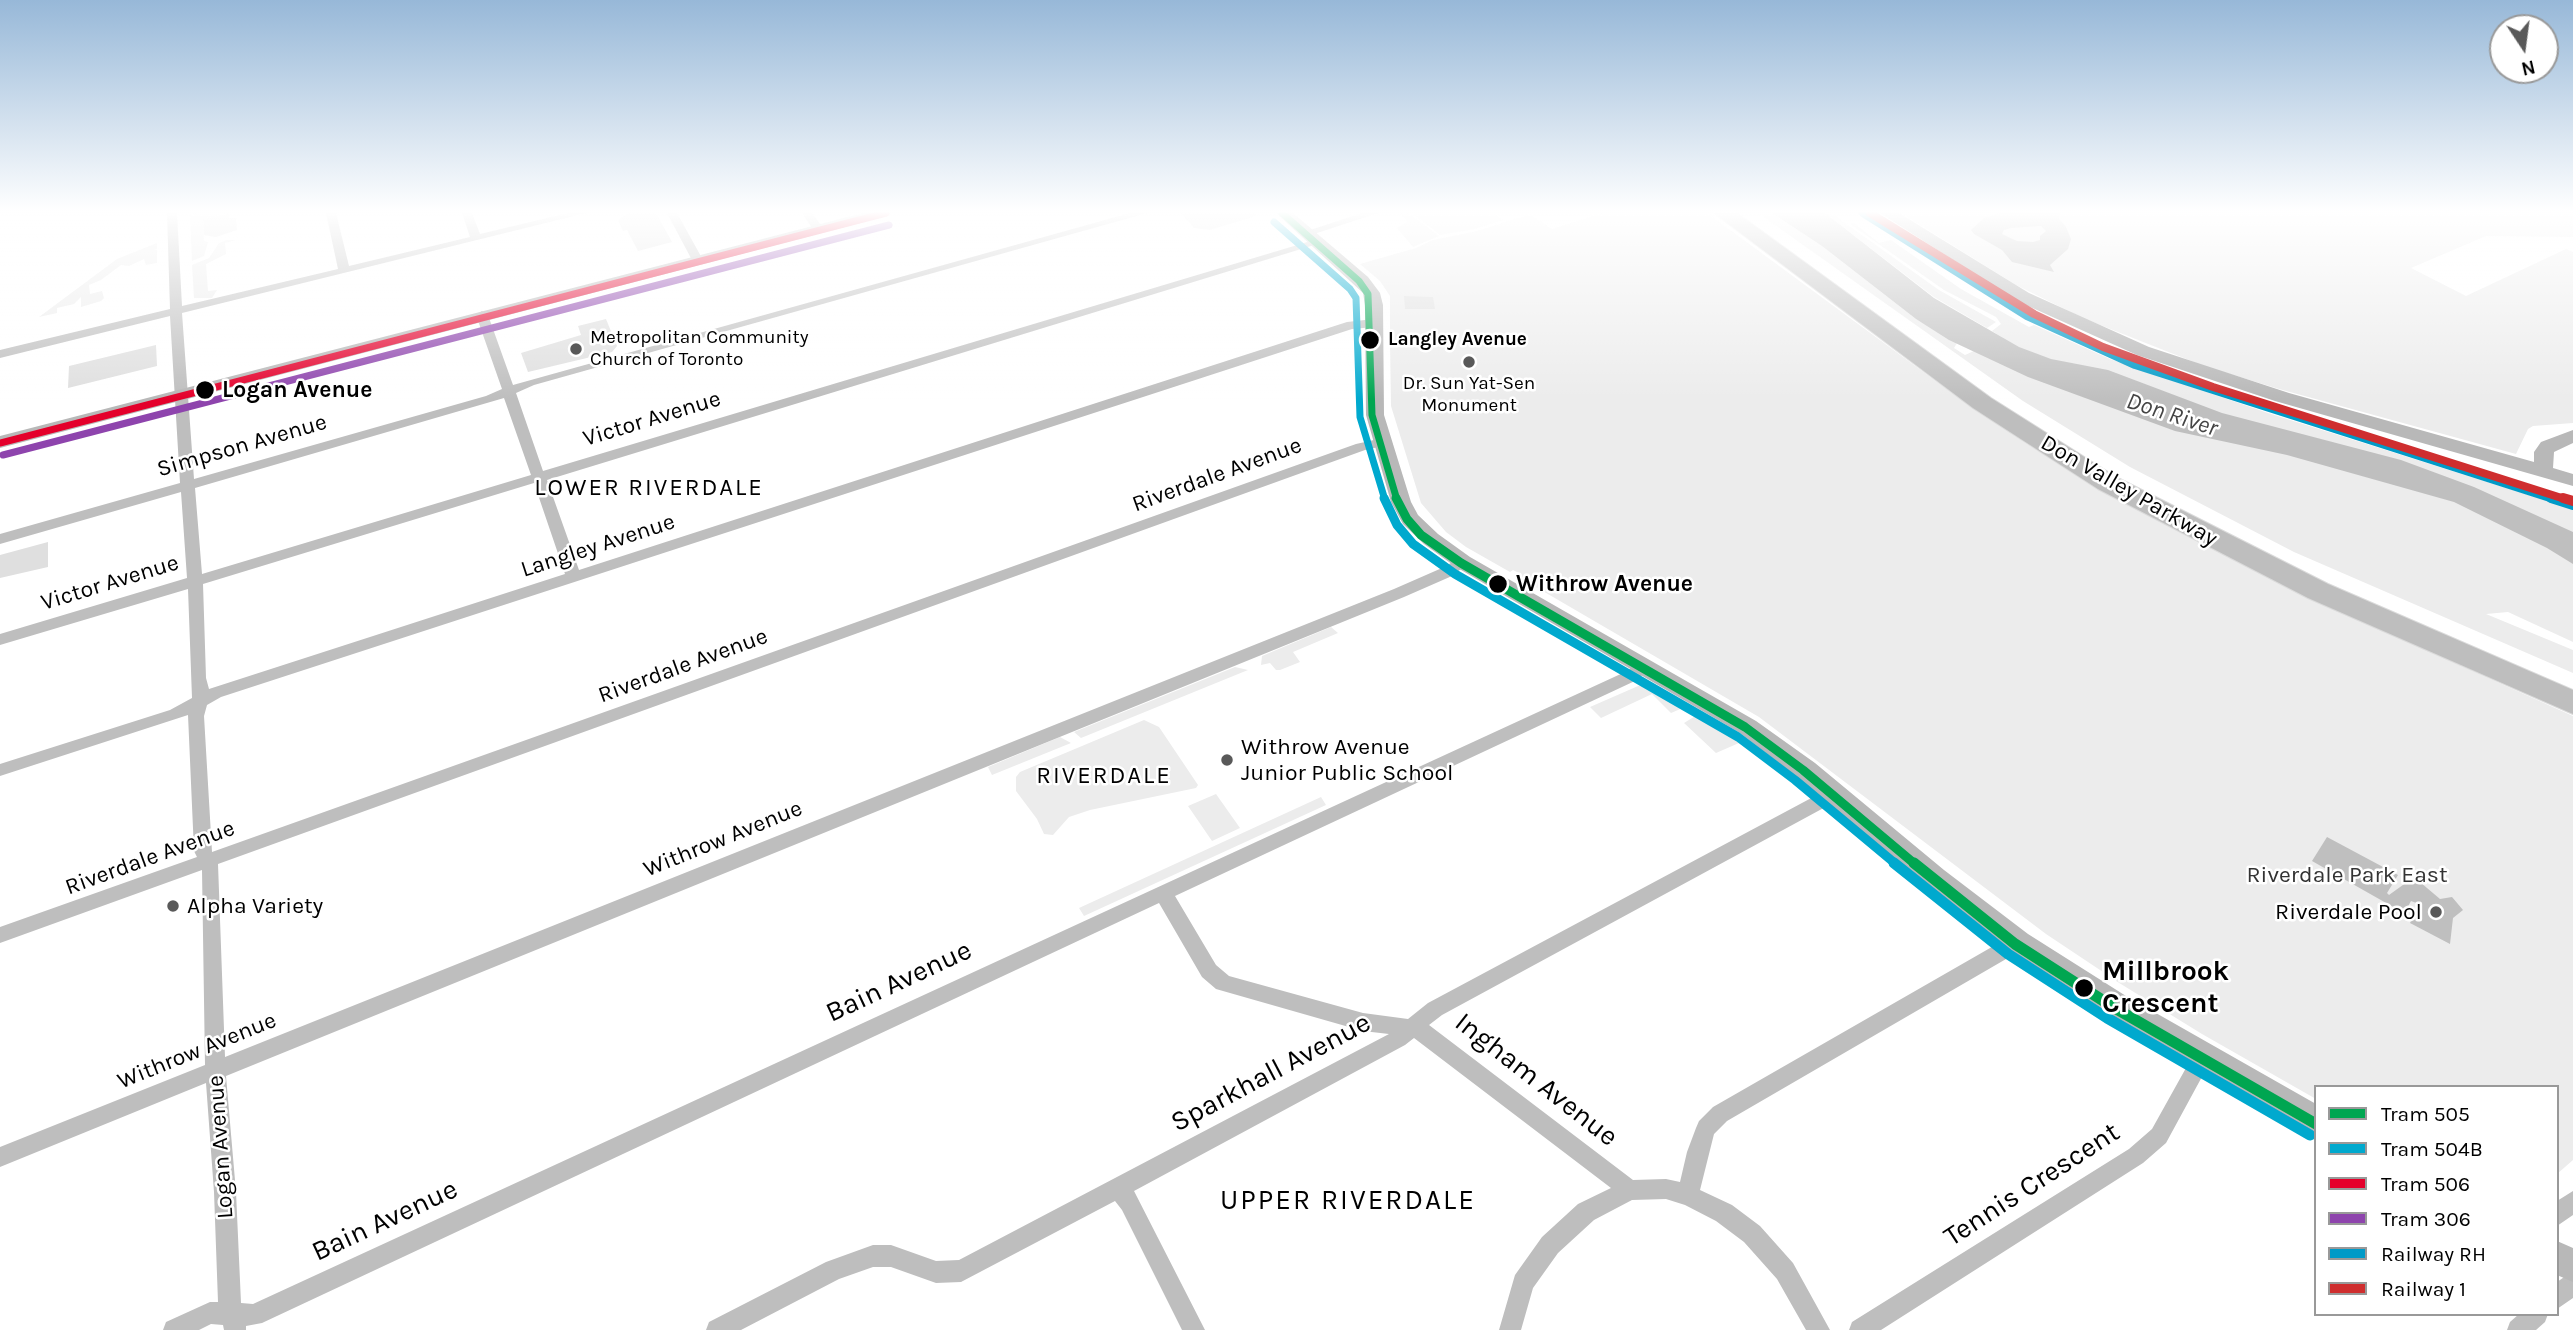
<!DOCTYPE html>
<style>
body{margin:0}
#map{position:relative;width:2573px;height:1330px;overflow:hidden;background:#fff;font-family:Karla,sans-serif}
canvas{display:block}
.legend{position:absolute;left:2314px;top:1085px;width:245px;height:231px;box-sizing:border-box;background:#fff;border:2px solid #999;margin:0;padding:9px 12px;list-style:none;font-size:21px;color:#000}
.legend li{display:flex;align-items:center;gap:14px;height:35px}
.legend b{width:35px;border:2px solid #999}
.north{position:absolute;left:2489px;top:14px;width:70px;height:70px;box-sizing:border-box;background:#fff;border:2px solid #999;border-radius:50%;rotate:167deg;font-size:19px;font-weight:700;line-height:28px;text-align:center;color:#000}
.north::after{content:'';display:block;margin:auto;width:24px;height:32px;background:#595959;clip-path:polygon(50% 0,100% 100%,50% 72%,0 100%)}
</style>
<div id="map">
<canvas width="2573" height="1330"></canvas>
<ul class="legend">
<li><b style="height:9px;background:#00a651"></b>Tram 505</li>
<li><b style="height:9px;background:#00a9ce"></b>Tram 504B</li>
<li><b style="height:9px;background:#e4002b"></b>Tram 506</li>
<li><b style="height:9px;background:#8e44ad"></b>Tram 306</li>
<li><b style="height:9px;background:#009ac7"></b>Railway RH</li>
<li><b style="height:9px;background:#cf2e2f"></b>Railway 1</li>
</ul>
<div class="north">N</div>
</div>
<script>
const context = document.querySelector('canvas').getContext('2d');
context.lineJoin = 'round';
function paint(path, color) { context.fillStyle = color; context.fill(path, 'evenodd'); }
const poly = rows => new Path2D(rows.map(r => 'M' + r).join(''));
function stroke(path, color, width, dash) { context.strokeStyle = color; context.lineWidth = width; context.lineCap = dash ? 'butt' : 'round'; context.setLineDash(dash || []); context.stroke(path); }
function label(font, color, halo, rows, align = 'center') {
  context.font = font + ' Karla,sans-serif'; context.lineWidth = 5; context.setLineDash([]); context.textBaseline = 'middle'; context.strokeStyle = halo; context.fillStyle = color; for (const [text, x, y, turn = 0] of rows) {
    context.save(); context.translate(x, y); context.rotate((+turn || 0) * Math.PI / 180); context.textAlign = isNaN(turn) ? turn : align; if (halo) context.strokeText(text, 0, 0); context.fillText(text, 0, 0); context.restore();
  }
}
paint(poly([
 [196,213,228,213,203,219,204,241,208,242,204,256,192,261,190,215],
 [1409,213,1439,236,1413,247,1397,228,1408,221,1400,214],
 [1412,213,1493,213,1503,220,1475,229,1440,235],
 [1602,213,1707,213,1952,393,2027,444,2122,502,2303,595,2573,716,2573,1160,2557,1174,2557,1087,2316,1087,2316,1099,2202,1034,2116,981,2118,976,2109,971,2106,974,2046,934,1759,717,1517,576,1519,573,1513,570,1510,572,1466,547,1446,532,1421,503,1391,406,1390,342,1394,342,1394,339,1390,338,1390,296,1380,281,1360,264,1416,248,1433,240,1477,231,1530,214,1552,229],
 [1758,213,1772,213,1822,246,1916,319,1957,343,1954,348,1965,355,2003,338,1992,331,2001,324,1996,317,1944,290,1850,224,1854,223,1879,243,1891,240,1961,289,2029,327,2034,325,2110,359,2268,413,2573,509,2573,642,2508,612,2486,614,2573,650,2573,673,2294,552,2130,467,2023,401],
 [1825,213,1831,213,1939,290,1996,322,1987,328,1934,297],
 [1901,213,2573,213,2573,237,2486,236,2411,268,2466,296,2566,249,2573,252,2573,423,2533,426,2528,429,2516,454,2279,389,2204,366,2085,319,2016,285],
 [227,240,236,240,225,243,226,254,206,264,208,291,217,290,212,298,194,298,192,265,209,258,219,243],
 [157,243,157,249,153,250,157,250,157,263,146,265,144,259,129,266,121,265,101,280,89,285,90,294,102,291,104,298,101,301,81,307,81,297,74,304,57,308,57,313,39,317,117,259],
 [1331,627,1338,633,1293,652,1300,662,1280,670,1276,670,1270,663,1261,665,1262,656],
 [1235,667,1248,670,1081,738,1074,732],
 [1645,683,1685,707,1671,713,1652,694,1601,718,1590,707],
 [1697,715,1740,740,1739,743,1716,753,1684,723],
 [1144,720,1159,727,1198,785,1196,788,1090,810,1069,817,1053,835,1044,834,1037,819,1016,791,1016,777,1020,772],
 [1060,737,1071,743,992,775,988,767],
 [1216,794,1240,828,1212,841,1188,806],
 [1321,797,1326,805,1084,916,1079,908]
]), '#ececec');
paint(poly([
 [1772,213,1825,213,1934,298,2019,347,2051,359,2108,370,2222,413,2401,460,2474,487,2573,532,2573,564,2547,548,2454,502,2287,455,2175,431,2028,377,1949,340,1916,319,1822,246],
 [2000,213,2060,213,2059,219,2066,227,2071,239,2068,249,2050,265,2054,272,2012,262,2002,250,1974,234,1971,230,1984,218],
 [2041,226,2046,231,2040,236,2040,240,2033,242,2017,241,2002,234,2004,230,2011,228],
 [2327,837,2398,875,2387,893,2389,895,2414,877,2440,899,2452,897,2463,910,2453,918,2450,944,2410,923,2419,904,2411,901,2405,912,2402,912,2312,861]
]), '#bfbfbf');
paint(poly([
 [629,213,656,213,672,242,638,251,627,230,623,231,618,220],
 [1181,213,1256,213,1256,216,1210,230,1194,228],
 [229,214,229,218,236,218,237,230,216,237,204,235,203,219],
 [1404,296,1433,297,1435,309,1405,309],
 [606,319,617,346,612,352,528,372,521,353,581,335,578,326],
 [156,345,157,366,68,388,69,366],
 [48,542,48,567,0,578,0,555]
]), '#dfdfdf');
const highway = poly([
 [1714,213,1737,213,1991,398,2116,477,2328,584,2573,690,2573,714,2308,598,2098,489,1973,408,1714,213]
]);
stroke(highway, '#dbdbdb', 2);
paint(poly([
 [167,213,177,213,182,306,338,269,326,213,336,213,349,266,470,237,462,213,472,213,480,234,568,213,586,213,182,313,194,479,486,396,502,389,476,315,482,311,488,315,513,385,1130,213,1147,213,534,385,516,393,543,471,1314,240,1324,242,547,480,579,570,1347,322,1374,319,1380,323,1374,327,1352,329,221,697,207,705,204,716,212,852,1356,444,1383,438,1390,442,1388,445,1365,450,218,864,225,1057,1394,589,1442,568,1458,559,1463,557,1470,562,1452,576,1404,597,226,1076,236,1192,241,1303,253,1304,1625,672,1644,660,1652,666,1637,680,1175,896,1216,965,1229,976,1363,1013,1408,1019,1428,1003,1830,788,1842,788,1845,793,1842,798,1442,1015,1429,1025,1633,1180,1666,1179,1680,1182,1687,1152,1696,1128,1699,1121,1713,1107,2011,936,2018,934,2025,936,2027,942,2025,948,1727,1121,1714,1134,1700,1190,1732,1205,1760,1226,1793,1263,1830,1330,1806,1330,1777,1279,1744,1242,1716,1221,1685,1205,1666,1199,1632,1200,1594,1220,1558,1253,1533,1288,1521,1330,1499,1330,1515,1275,1542,1237,1578,1204,1611,1188,1414,1038,1405,1045,1134,1191,1205,1330,1182,1330,1122,1210,1115,1201,961,1282,936,1283,891,1267,873,1267,839,1279,741,1330,706,1330,709,1322,826,1262,873,1245,891,1245,936,1261,959,1260,1389,1034,1363,1031,1216,989,1202,977,1159,903,262,1323,246,1326,246,1330,224,1330,223,1325,211,1324,199,1330,163,1330,166,1322,210,1302,218,1302,214,1192,206,1083,0,1167,0,1147,205,1065,202,870,0,943,0,927,197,857,194,851,188,715,0,776,0,764,170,710,192,698,188,589,0,645,0,634,187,578,181,492,0,544,0,534,180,483,170,316,0,358,0,350,170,309,167,213],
 [504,398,531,475,202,574,195,488,504,398],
 [534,483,565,574,209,689,206,678,203,584,534,483],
 [667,213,677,213,703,260,701,262,693,262,667,213],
 [802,213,812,213,824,229,822,231,814,231,802,213],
 [1362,213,1378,213,1311,235,1301,233,1362,213],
 [2203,1047,2210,1050,2213,1056,2210,1062,2166,1143,2143,1163,1881,1330,1849,1330,1852,1322,2129,1149,2152,1129,2196,1050,2203,1047],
 [2573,1191,2573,1215,2557,1226,2557,1201,2573,1191],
 [2573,1271,2573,1298,2557,1309,2557,1282,2573,1271],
 [2519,1314,2548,1314,2545,1322,2536,1330,2507,1330,2510,1322,2519,1314]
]), '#bebebe');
paint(poly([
 [863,213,889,213,887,216,0,448,0,436,863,213],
 [1276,213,1293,213,1368,277,1380,293,1383,305,1384,415,1411,502,1418,515,1438,534,1470,557,1756,721,1815,763,1944,870,2028,934,2126,996,2316,1104,2316,1134,2106,1014,2008,950,1926,886,1797,777,1740,733,1456,567,1424,544,1403,524,1391,502,1366,415,1365,305,1363,293,1276,213],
 [1880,213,1899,213,2029,293,2149,347,2289,393,2534,462,2534,452,2541,442,2573,430,2573,443,2554,452,2553,468,2573,474,2573,486,2275,401,2137,355,2017,301,1880,213],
 [2557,1241,2573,1248,2573,1282,2557,1275,2557,1241]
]), '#b8b8b8');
paint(highway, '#bebebe');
stroke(poly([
 [1863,213,2027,316,2135,365,2556,500]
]), '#009ac7', 8);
stroke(poly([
 [2551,498,2573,505]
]), '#009ac7', 10);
stroke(poly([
 [1870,213,2034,314,2103,347,2213,387,2568,500]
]), '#cf2e2f', 8);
stroke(poly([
 [2563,498,2573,501]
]), '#cf2e2f', 10);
stroke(poly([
 [1282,213,1359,281,1368,294,1372,415,1397,500]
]), '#00a651', 7);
stroke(poly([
 [1396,498,1407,519,1421,535,1461,563,1745,727,1803,770,1916,865]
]), '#00a651', 9);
stroke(poly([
 [1914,863,2015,944,2113,1007,2316,1124]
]), '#00a651', 11);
stroke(poly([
 [1274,222,1350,289,1356,298,1360,417,1385,500]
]), '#00a9ce', 7);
stroke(poly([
 [1384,498,1397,525,1413,544,1455,574,1738,737,1795,780,1897,865]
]), '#00a9ce', 9);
stroke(poly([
 [1894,863,2008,954,2107,1018,2310,1135]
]), '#00a9ce', 11);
stroke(poly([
 [0,443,886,213]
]), '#e4002b', 7);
stroke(poly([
 [3,455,889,225]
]), '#8e44ad', 7);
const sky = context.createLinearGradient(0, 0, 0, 399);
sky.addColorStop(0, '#97b8d8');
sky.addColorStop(0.53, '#fff');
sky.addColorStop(1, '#ffffff00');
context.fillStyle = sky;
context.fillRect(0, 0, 2573, 399);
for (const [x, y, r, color] of [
 [1370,340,10,"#000"],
 [576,349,7,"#595959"],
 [1469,362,7,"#595959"],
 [205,390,10,"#000"],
 [1498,584,10,"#000"],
 [1227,760,7,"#595959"],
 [173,906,7,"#595959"],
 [2436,912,7,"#595959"],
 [2084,988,10,"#000"]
]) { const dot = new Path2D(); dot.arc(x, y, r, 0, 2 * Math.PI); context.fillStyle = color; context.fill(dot); stroke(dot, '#fff', 2.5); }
label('19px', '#000', '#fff', [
 ["Metropolitan Community",590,338],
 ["Church of Toronto",590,360],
 ["Dr. Sun Yat-Sen",1469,384,"center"],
 ["Monument",1469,406,"center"]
], 'left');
label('bold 19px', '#000', '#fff', [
 ["Langley Avenue",1388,340]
], 'left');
label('bold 23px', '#000', '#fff', [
 ["Logan Avenue",222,390],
 ["Withrow Avenue",1516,584]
], 'left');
label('23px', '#000', '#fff', [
 ["Victor Avenue",652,419,-17],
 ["Simpson Avenue",242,446,-16],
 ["Riverdale Avenue",1217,475,-20],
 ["Don Valley Parkway",2129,491,30],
 ["Langley Avenue",598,546,-18],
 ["Victor Avenue",110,583,-17],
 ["Riverdale Avenue",683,666,-20],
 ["Withrow Avenue",723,839,-22],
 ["Riverdale Avenue",150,858,-20],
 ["Withrow Avenue",197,1051,-22],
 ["Logan Avenue",221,1147,-94]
]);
label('23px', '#000', '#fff', [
 ["Withrow Avenue",1241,747],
 ["Junior Public School",1241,773],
 ["Alpha Variety",187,906],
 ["Riverdale Pool",2422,912,"right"]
], 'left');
label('23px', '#333', '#fff', [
 ["Riverdale Park East",2347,875]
]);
label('italic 24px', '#444', '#fff', [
 ["Don River",2172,415,18]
]);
context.letterSpacing = '2px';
label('24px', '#000', '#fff', [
 ["LOWER RIVERDALE",649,488],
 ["RIVERDALE",1104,776]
]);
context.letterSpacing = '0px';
label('bold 28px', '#000', '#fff', [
 ["Millbrook",2102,972],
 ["Crescent",2102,1004]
], 'left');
label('28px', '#000', '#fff', [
 ["Bain Avenue",899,982,-25],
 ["Sparkhall Avenue",1271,1073,-28],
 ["Ingham Avenue",1536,1080,38],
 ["Tennis Crescent",2032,1185,-33],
 ["Bain Avenue",385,1221,-25]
]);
context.letterSpacing = '2px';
label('28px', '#000', '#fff', [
 ["UPPER RIVERDALE",1348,1201]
]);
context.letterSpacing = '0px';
</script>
